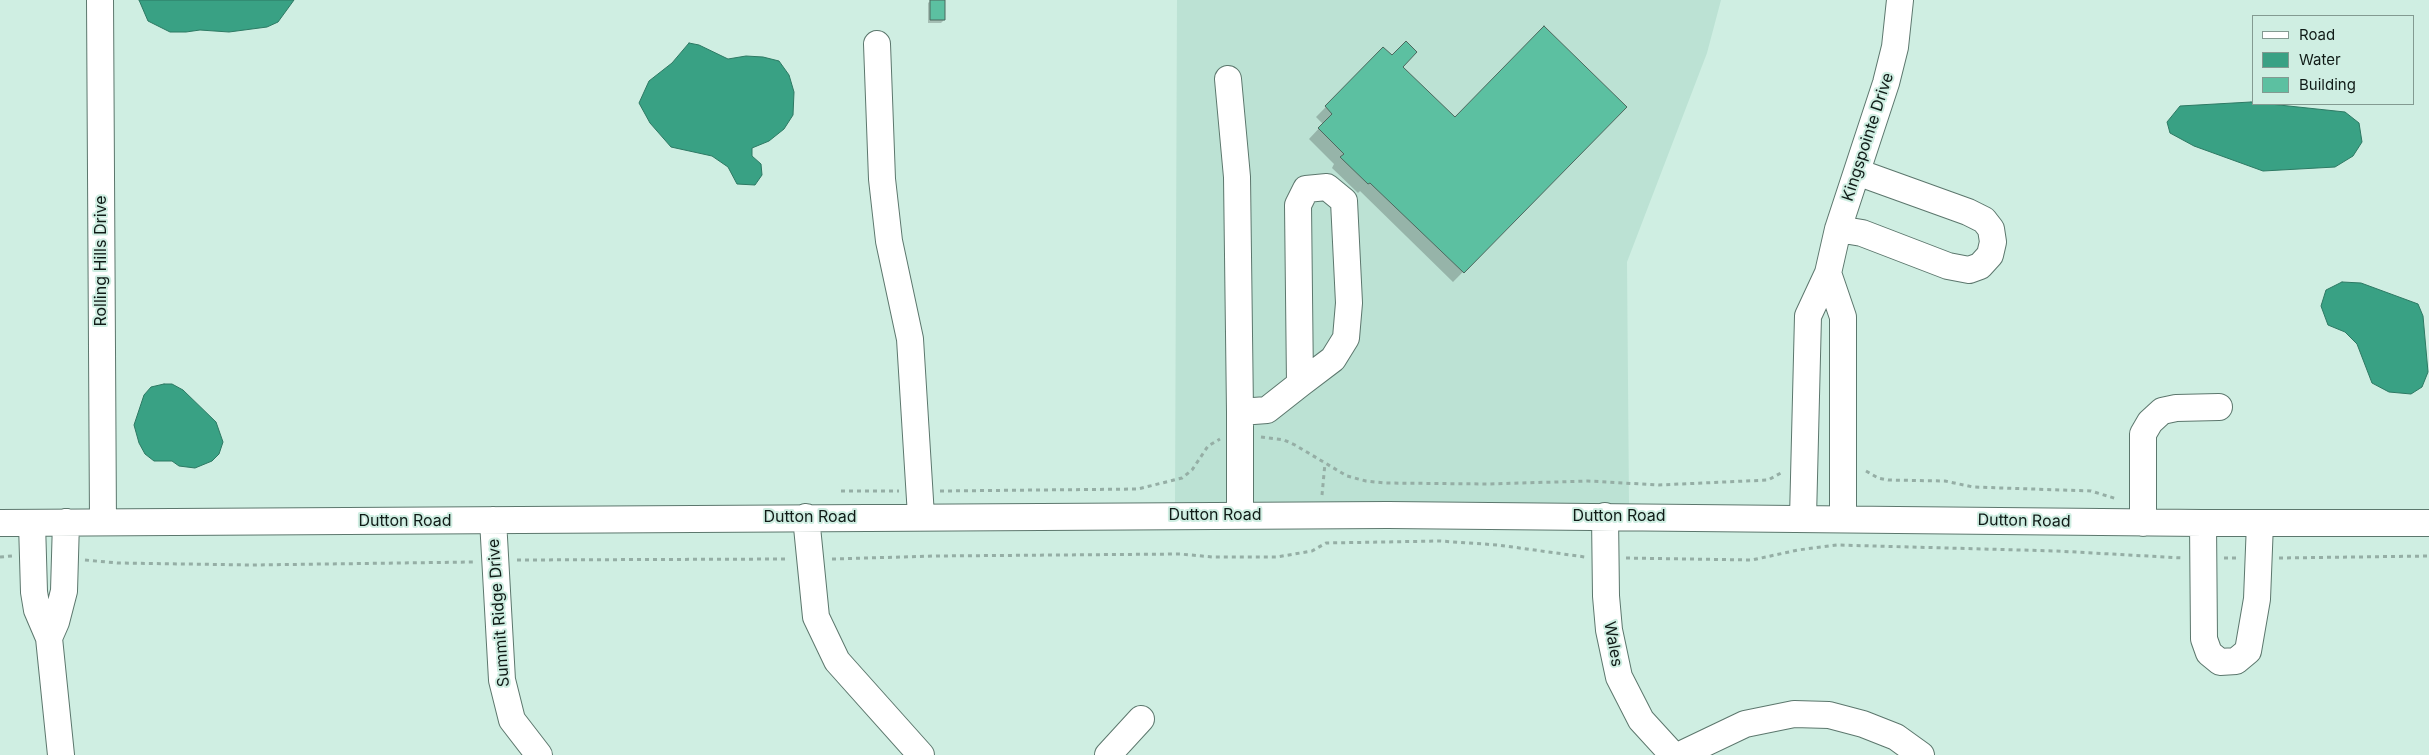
<!DOCTYPE html>
<style>
body{margin:0}
#map{position:relative;width:2429px;height:755px;overflow:hidden;background:#cfeee2;font-family:Inter,sans-serif}
canvas{display:block}
.legend{position:absolute;left:2252px;top:15px;width:162px;height:90px;box-sizing:border-box;background:#cfeee2;border:1px solid #839a91;margin:0;padding:6px 9px;list-style:none;font-size:15px;color:#101b17}
.legend li{display:flex;align-items:center;gap:10px;height:25px}
.legend b{width:25px;border:1px solid #839a91}
</style>
<div id="map">
<canvas width="2429" height="755"></canvas>
<ul class="legend">
<li><b style="height:6px;background:#fff"></b>Road</li>
<li><b style="height:14px;background:#39a184"></b>Water</li>
<li><b style="height:14px;background:#5cc0a1"></b>Building</li>
</ul>
</div>
<script>
const context = document.querySelector('canvas').getContext('2d');
context.lineJoin = 'round';
function paint(path, color) { context.fillStyle = color; context.fill(path, 'evenodd'); }
const poly = rows => new Path2D(rows.map(r => 'M' + r).join(''));
function stroke(path, color, width, dash) { context.strokeStyle = color; context.lineWidth = width; context.lineCap = dash ? 'butt' : 'round'; context.setLineDash(dash || []); context.stroke(path); }
function label(font, color, halo, rows, align = 'center') {
  context.font = font + ' Inter,sans-serif'; context.lineWidth = 4; context.setLineDash([]); context.textBaseline = 'middle'; context.strokeStyle = halo; context.fillStyle = color; for (const [text, x, y, turn = 0] of rows) {
    context.save(); context.translate(x, y); context.rotate((+turn || 0) * Math.PI / 180); context.textAlign = isNaN(turn) ? turn : align; if (halo) context.strokeText(text, 0, 0); context.fillText(text, 0, 0); context.restore();
  }
}
paint(poly([
 [1177,0,1721,0,1707,53,1627,262,1629,504,1175,503]
]), '#bce2d4');
const water = poly([
 [139,0,294,0,278,22,267,27,229,32,200,30,186,32,170,32,148,21,139,0],
 [689,43,699,45,728,59,746,56,763,57,779,61,789,75,794,92,793,115,784,129,769,141,752,148,752,156,761,164,762,175,755,185,737,184,728,167,712,156,671,147,650,123,639,103,649,81,672,63,689,43],
 [2251,102,2345,112,2359,123,2362,142,2353,156,2335,167,2263,171,2194,146,2170,133,2167,122,2180,106,2251,102],
 [2342,282,2361,283,2418,304,2423,316,2428,372,2422,387,2411,394,2389,392,2372,383,2357,344,2345,332,2328,325,2321,306,2326,290,2342,282],
 [164,384,172,384,183,390,216,422,223,442,219,454,212,461,195,468,179,466,172,461,154,461,145,454,139,443,134,425,144,395,151,387,164,384]
]);
paint(water, '#39a184');
stroke(water, '#2d7963', 1);
paint(poly([
 [931,0,944,0,944,20,941,23,928,23,928,3],
 [1383,49,1454,119,1625,107,1453,282,1360,191,1358,193,1332,168,1334,164,1309,139,1323,124,1316,117]
]), '#0003');
const building = poly([
 [930,0,945,0,945,20,930,20,930,0],
 [1544,26,1627,107,1464,273,1370,183,1368,184,1340,157,1344,154,1318,128,1332,114,1325,106,1383,47,1392,55,1406,41,1417,52,1403,67,1455,117,1544,26]
]);
paint(building, '#5cc0a1');
stroke(building, '#4d685e', 1);
const minor = poly([
 [100,0,103,522],
 [877,44,882,179,889,241,910,339,921,516],
 [1228,79,1237,177,1240,412],
 [1838,229,1862,233,1948,266,1969,270,1980,266,1990,255,1993,242,1991,229,1984,220,1968,212,1857,172],
 [1828,273,1843,317,1843,518],
 [1240,515,1240,412,1267,410,1300,384,1333,359,1346,338,1349,303,1344,201,1327,187,1306,189,1298,205,1300,384],
 [1605,516,1606,596,1609,630,1619,677,1641,720,1673,755],
 [806,517,816,617,837,661,921,755],
 [1803,518,1808,316,1828,273,1838,229,1886,83,1895,47,1900,0],
 [493,520,502,680,512,720,539,755],
 [0,523,1388,515,2203,523,2429,523],
 [32,523,34,592,37,610,49,638,61,755],
 [2143,523,2143,434,2150,422,2162,411,2176,408,2219,407],
 [2203,523,2204,639,2209,653,2220,662,2236,661,2248,651,2257,599,2260,523],
 [49,638,56,622,64,591,66,522],
 [1108,755,1141,719],
 [1680,755,1745,724,1794,714,1829,715,1863,724,1896,737,1921,755]
]);
stroke(minor, '#5c776d', 28);
stroke(poly([
 [1261,437,1284,440,1295,445,1347,476,1366,481,1385,483,1488,484,1588,481,1659,485,1768,480,1781,473],
 [1866,471,1878,478,1888,480,1945,481,1973,487,2091,491,2117,499],
 [841,491,899,491],
 [940,491,1138,489,1182,478,1192,470,1208,446,1220,439],
 [1322,495,1325,463],
 [0,557,12,556],
 [1626,558,1752,560,1798,550,1837,545,2057,551,2183,558],
 [2224,558,2238,558],
 [2279,558,2429,556],
 [832,559,936,556,1180,554,1212,557,1277,557,1312,551,1326,543,1440,541,1498,545,1585,557],
 [85,560,117,563,252,565,473,562],
 [517,560,788,559]
]), '#95aea5', 3, [4, 4]);
stroke(minor, '#fff', 26);
label('16px', '#101b17', '#cfeee2', [
 ["Kingspointe Drive",1868,137,-72],
 ["Rolling Hills Drive",101,261,-90],
 ["Dutton Road",1215,515],
 ["Dutton Road",1619,516],
 ["Dutton Road",810,517],
 ["Dutton Road",405,521],
 ["Dutton Road",2024,521,1],
 ["Summit Ridge Drive",499,613,-94],
 ["Wales",1613,644,80]
]);
</script>
